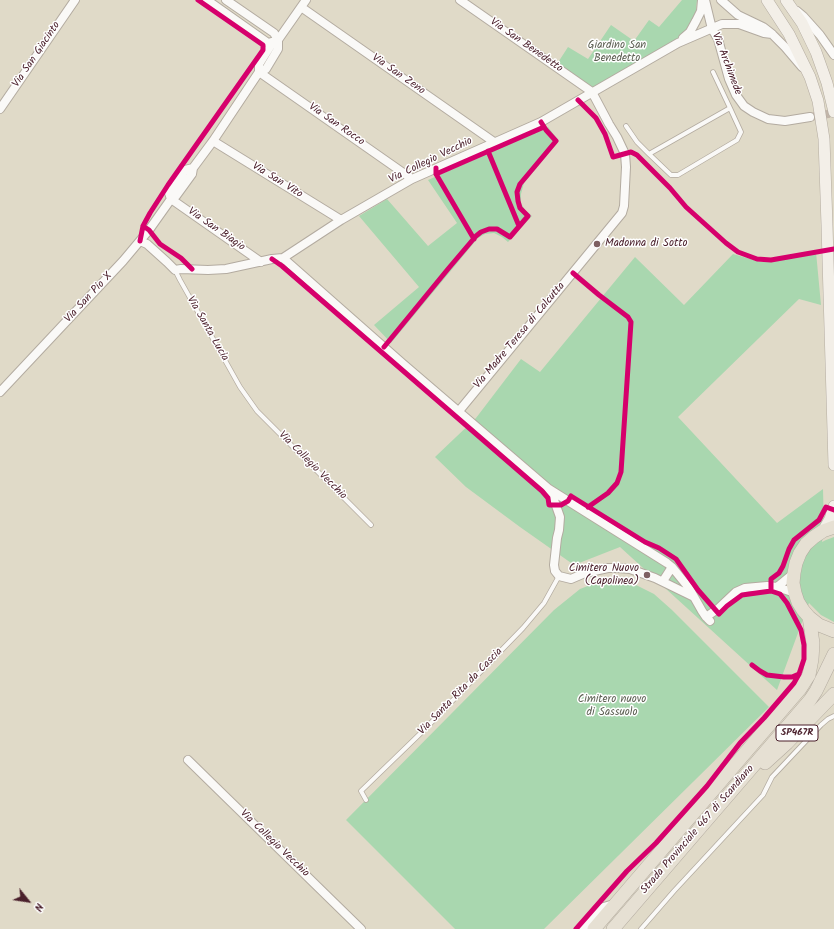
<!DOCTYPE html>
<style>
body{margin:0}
#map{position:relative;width:834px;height:929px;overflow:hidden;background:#e0dac8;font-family:Kalam,sans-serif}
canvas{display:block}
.north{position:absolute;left:8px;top:881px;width:40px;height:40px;-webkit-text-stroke:3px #fff;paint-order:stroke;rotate:120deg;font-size:11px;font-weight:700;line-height:16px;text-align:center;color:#4a1f2b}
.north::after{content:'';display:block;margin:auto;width:14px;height:18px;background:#4a1f2b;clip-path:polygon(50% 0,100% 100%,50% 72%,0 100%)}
</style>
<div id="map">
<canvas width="834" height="929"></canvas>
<div class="north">N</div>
</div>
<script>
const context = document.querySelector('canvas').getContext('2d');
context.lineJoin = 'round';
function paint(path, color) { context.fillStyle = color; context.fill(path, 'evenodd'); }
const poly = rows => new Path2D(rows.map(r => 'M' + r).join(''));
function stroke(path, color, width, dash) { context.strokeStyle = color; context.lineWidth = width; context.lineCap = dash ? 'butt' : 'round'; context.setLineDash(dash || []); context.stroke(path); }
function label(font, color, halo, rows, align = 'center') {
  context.font = font + ' Kalam,sans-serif'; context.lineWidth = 3; context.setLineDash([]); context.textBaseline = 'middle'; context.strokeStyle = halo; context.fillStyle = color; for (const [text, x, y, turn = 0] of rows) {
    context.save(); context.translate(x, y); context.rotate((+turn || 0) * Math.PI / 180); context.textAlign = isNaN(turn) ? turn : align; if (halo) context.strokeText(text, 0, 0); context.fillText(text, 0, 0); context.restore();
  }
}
paint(poly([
 [682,0,697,0,696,10,693,20,688,31,675,41,593,88,557,64,568,47,588,59,611,25,634,41,649,20,659,27],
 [548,127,559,141,524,183,521,194,521,203,525,210,532,216,508,242,502,237,494,233,485,234,478,238,391,343,374,325,419,287,359,216,387,199,428,246,457,223,428,180],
 [816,252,821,305,799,299,678,417,777,523,823,489,824,529,822,542,826,540,834,537,834,622,821,615,809,603,777,690,620,547,574,565,520,527,466,487,435,457,476,418,521,359,540,372,635,257,684,305,733,254,761,262],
 [606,579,628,581,654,594,672,610,769,707,544,929,455,929,346,820,554,610,580,589]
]), '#a9d7af');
stroke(poly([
 [810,117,834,113]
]), '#c2b5a9', 8, [8, 4]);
const lane = poly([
 [626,126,637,142,649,154,730,108,713,72],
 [649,154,671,175,678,175,737,140,741,132,730,108],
 [175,270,180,280,240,387,257,411,371,525],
 [366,800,361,791,424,730,523,628,544,603,559,576],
 [641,929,674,891,763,795,772,777,821,725,828,719,834,716]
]);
const street = poly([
 [207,0,268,43,275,41],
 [226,0,274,33,278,40,278,49,266,69,259,72,259,64,271,45,278,40,306,0],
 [705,0,712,29,718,39,729,79,736,95,744,106,753,112,768,119,785,121,810,117],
 [721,0,738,15,763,27,772,34,785,47,802,67],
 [301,7,494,142],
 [797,11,803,16,820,35,834,55],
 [683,38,690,32,696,21,701,11,702,0],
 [0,109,75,0],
 [213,141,341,220],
 [171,199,261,262],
 [171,199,169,193,185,170,193,168],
 [140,241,147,244,167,262,175,270,181,269,208,270,226,269,272,259,283,258,341,220,412,179,541,122,678,43,722,24,739,24,764,33,772,34],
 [283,258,402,363,549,489,667,563,672,567,689,588,702,611,706,617,710,621],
 [0,392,123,261,149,230,171,199,176,196,192,174,193,168,213,141,259,72,412,179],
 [459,411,622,213,624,206,626,167,625,154,617,137,609,124,592,92,460,0],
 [549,490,553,497,560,517,559,530,557,538,554,565,555,571,559,576,571,579,585,573,608,568,617,568,630,569,655,578,694,597],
 [663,581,672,567],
 [777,587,794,573],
 [706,617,719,608,736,592,745,588,767,586,777,587,795,593],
 [188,760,361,929],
 [583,929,600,908,614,904]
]);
const secondary = poly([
 [767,0,789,34,810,77,818,101,824,139,827,225,834,465],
 [786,0,802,23,816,52,827,83,834,112],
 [823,531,830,519,834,506]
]);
const primary = poly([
 [834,527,823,531,814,537,806,544,800,553,796,563,794,573,793,583,795,593,798,602,803,610,809,617,819,625,834,631],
 [765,763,787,743,834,694],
 [594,929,800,689,809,675,812,659,813,643,809,617],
 [613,929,810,700,816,691,834,654]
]);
stroke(lane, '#b3aba0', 5.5);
stroke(street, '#b3aba0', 10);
stroke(secondary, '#b3aba0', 12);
stroke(primary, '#b3aba0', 14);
stroke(lane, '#faf9f7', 4);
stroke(street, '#faf9f7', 8);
stroke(secondary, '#f3efe8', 11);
stroke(primary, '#e6e0d3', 13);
stroke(poly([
 [578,100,596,118,605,134,613,157,631,152,637,155,670,188,686,207,726,243,738,252,757,259,771,260,834,249],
 [488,151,519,226],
 [436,168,436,174,474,239],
 [436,174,544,127],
 [143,226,149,230,160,244,181,258,192,269],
 [140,241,143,226,150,213,168,185,263,50,263,45,198,0],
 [272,259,282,266,542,491,548,498,549,505,561,505,568,501,571,496,645,542,659,548,676,559,698,590,719,614,727,606,742,595,771,591,780,594,787,603,801,630,804,645,804,659,799,674,794,683,764,718,740,743,707,786,656,843,627,871,576,929],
 [573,273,599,295,628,317,631,322,621,472,617,483,608,493,588,507],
 [384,347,448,269,476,236,481,232,489,229,497,229,510,237,528,216,520,208,518,201,517,192,520,184,556,141,546,130,541,122],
 [771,591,771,579,779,573,783,566,789,549,794,540,819,520,826,507,834,510],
 [752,665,760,671,767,675,784,677,792,677,799,674]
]), '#d6006c', 5);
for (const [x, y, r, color] of [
 [597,244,4,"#7e6062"],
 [647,575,4,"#7e6062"]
]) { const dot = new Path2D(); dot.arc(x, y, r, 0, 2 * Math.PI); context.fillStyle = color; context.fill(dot); stroke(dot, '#fff', 1.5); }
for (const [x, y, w] of [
 [797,733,42]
]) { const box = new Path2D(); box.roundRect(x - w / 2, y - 8, w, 16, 3); context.fillStyle = '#fff'; context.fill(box); stroke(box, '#4a1f2b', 1); }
label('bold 10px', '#4a1f2b', null, [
 ["SP467R",797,733]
]);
label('11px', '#4a1f2b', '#fff', [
 ["Via San Benedetto",526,46,35],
 ["Via San Giacinto",37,55,-56],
 ["Via Archimede",726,64,69],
 ["Via San Zeno",398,75,35],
 ["Via San Rocco",336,125,35],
 ["Via Collegio Vecchio",431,161,-26],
 ["Via San Vito",277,181,32],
 ["Via San Biagio",216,230,35],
 ["Via San Pio X",89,298,-47],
 ["Via Santa Lucia",207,329,60],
 ["Via Madre Teresa di Calcutta",520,336,-50],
 ["Via Collegio Vecchio",312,466,45],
 ["Via Santa Rita da Cascia",461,692,-46],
 ["Strada Provinciale 467 di Scandiano",698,830,-49],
 ["Via Collegio Vecchio",274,844,44]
]);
label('11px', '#5c5f52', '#fff', [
 ["Giardino San",617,46],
 ["Benedetto",617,59],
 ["Cimitero nuovo",612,700],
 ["di Sassuolo",612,713]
]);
label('11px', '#4a1f2b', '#fff', [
 ["Madonna di Sotto",605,244],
 ["Cimitero Nuovo",639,569,"right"],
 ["(Capolinea)",639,582,"right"]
], 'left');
</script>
